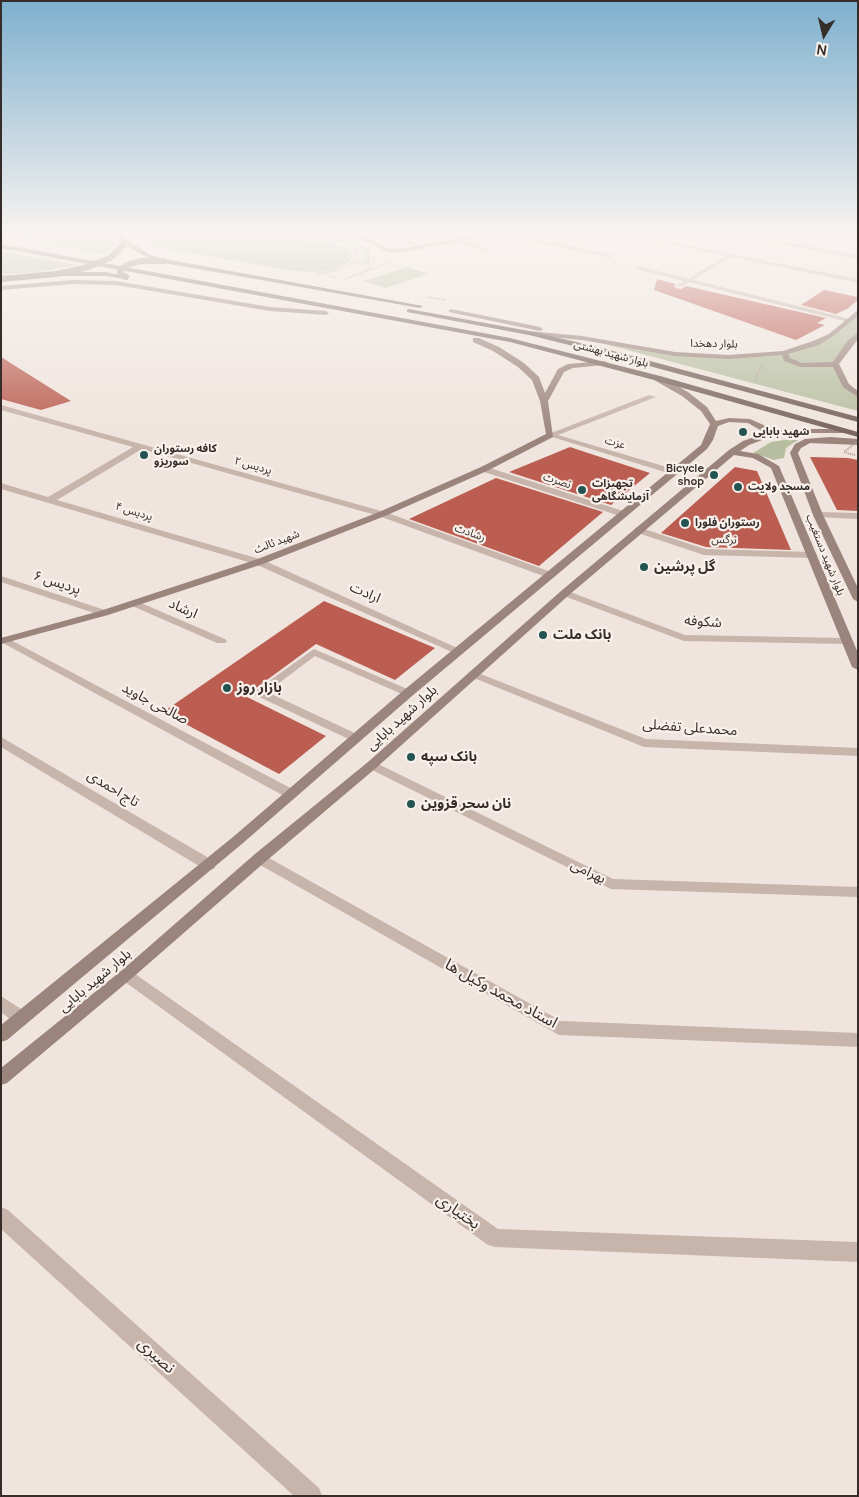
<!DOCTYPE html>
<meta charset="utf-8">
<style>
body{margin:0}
#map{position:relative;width:859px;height:1497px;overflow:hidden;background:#f0e5de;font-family:Manrope,sans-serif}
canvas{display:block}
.frame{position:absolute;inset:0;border:2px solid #362c2a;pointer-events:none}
.north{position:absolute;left:799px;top:10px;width:50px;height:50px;-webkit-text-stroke:4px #f8f0ea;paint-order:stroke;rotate:189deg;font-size:14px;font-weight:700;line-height:20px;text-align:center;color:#362c2a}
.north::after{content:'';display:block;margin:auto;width:18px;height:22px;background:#362c2a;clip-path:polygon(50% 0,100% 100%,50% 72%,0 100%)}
</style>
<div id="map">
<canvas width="859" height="1497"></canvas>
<div class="frame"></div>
<div class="north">N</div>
</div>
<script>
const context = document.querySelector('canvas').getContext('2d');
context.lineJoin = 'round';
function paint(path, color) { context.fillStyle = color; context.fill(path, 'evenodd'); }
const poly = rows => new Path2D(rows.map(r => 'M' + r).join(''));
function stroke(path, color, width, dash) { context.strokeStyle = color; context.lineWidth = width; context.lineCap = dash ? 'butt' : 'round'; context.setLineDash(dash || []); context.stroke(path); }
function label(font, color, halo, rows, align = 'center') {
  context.font = font + ' Manrope,"Noto Sans Arabic",sans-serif'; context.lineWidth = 4.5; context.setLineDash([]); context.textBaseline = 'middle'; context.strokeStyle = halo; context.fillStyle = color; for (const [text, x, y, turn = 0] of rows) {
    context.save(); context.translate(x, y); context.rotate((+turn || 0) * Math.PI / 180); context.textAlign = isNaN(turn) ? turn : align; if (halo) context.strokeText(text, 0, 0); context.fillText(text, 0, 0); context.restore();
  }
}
paint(poly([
 [1,231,102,231,110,235,114,243,111,248,104,254,1,235],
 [165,231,245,231,337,245,346,248,351,253,352,257,348,263,333,270,314,272,294,271,168,249,153,244,153,237],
 [278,231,294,231,353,241,368,249,371,259,369,263,362,262,366,258,364,251,353,244],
 [1,251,77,265,38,272,1,274],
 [407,267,428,274,386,288,364,281],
 [858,312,858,335,835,364,846,385,858,395,858,411,582,338,660,352,719,357,784,353,831,335],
 [784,440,798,440,786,448,784,458,774,460,753,453,771,442]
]), '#b7be9f');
paint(poly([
 [657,279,676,284,674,286,676,288,681,289,686,286,826,318,817,323,825,325,796,340,654,290],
 [824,290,858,297,858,300,847,309,836,314,801,305],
 [1,357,71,401,41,410,1,399],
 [570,447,588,453,650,473,611,505,509,472],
 [810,457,848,458,858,460,858,511,837,510],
 [735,467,757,471,791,550,706,547,661,533],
 [496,478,603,512,539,566,409,519],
 [324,601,435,648,395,680,316,644,245,696,326,736,279,774,163,712]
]), '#bb5e51');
stroke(poly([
 [263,231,317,239],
 [298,231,315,233],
 [146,240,147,236,157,231],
 [355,262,371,265],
 [367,271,374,262,374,255],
 [323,273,335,278],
 [315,274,339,270,353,263,358,259,354,249],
 [343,280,390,262],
 [427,297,446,300],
 [725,338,733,344],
 [755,380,762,365]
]), '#b39e95', 2, [1, 1]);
paint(poly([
 [458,240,462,240,489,250,484,251,458,242,458,240],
 [729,254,734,255,681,287,676,286,729,254],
 [314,649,412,691,413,693,412,695,404,695,315,656,267,692,359,735,361,738,355,742,255,695,254,693,255,691,314,649]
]), '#c7b4ab');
paint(poly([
 [436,231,442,231,456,242,451,243,436,231],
 [499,231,610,254,613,256,610,258,497,234,499,231],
 [605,231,614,231,858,279,858,283,605,231],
 [717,231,727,231,858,255,858,259,717,231],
 [814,231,824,231,858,236,858,240,814,231],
 [406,237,421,247,421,249,417,249,404,240,406,237],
 [638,266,850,319,851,320,848,322,636,269,638,266],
 [649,395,656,397,558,435,677,470,677,474,671,474,546,435,649,395],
 [1,405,385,512,554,573,555,575,554,577,546,577,379,516,142,449,57,500,263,560,464,651,458,654,454,653,255,564,1,489,1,483,48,497,133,447,1,410,1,405],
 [484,466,626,512,628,514,623,517,620,516,481,471,481,467,484,466],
 [818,512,858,513,858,519,815,517,815,513,818,512],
 [638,527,705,549,812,552,817,555,812,558,704,555,635,532,635,528,638,527],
 [1,576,108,611,109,613,104,616,100,615,1,582,1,576],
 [565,590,685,635,847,638,853,641,847,644,684,641,561,595,560,593,565,590],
 [134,600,225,639,227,641,225,643,217,643,130,605,129,603,134,600],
 [5,637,296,791,298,794,296,797,291,799,286,797,1,642,1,638,5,637],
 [473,671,646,739,858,748,858,756,644,747,469,676,467,674,473,671],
 [1,737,214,861,216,865,214,869,209,870,204,869,1,747,1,737],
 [372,761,613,879,858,887,858,897,611,889,368,768,366,765,368,762,372,761],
 [260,853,561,1021,858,1033,858,1047,559,1035,255,862,253,858,255,854,260,853],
 [126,969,131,971,498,1229,858,1242,858,1262,495,1247,488,1245,121,979,118,975,121,971,126,969],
 [1,996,27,1013,29,1018,27,1023,21,1025,15,1023,1,1012,1,996],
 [1,1207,8,1210,319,1488,322,1496,294,1496,1,1229,1,1207]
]), '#c7b4ab');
paint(poly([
 [128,231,134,231,123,238,119,238,119,236,128,231],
 [323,231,332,231,370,239,388,248,396,249,505,231,515,231,396,253,385,251,366,241,323,231],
 [73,280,116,281,270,307,326,311,329,313,326,315,270,311,116,285,73,284,1,290,1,286,73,280],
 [451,309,540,327,543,329,540,331,449,312,449,310,451,309],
 [858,310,858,316,833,336,819,345,788,354,790,358,802,363,833,362,848,340,858,333,858,339,839,364,849,384,858,391,858,397,843,387,833,367,801,367,784,361,782,355,729,359,675,356,582,340,529,335,525,333,529,331,582,336,675,352,729,355,783,351,813,341,829,334,858,310],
 [473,338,479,338,499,347,524,363,539,377,545,393,558,369,568,364,604,361,608,363,604,365,573,368,564,372,548,401,553,437,487,471,385,516,263,564,108,615,1,644,1,638,100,611,255,560,379,512,481,467,546,434,540,401,532,380,518,367,493,351,473,342,473,338],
 [654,376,660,376,688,392,707,407,716,421,729,418,750,419,768,427,771,432,790,429,847,429,847,433,790,433,770,437,749,445,740,451,758,454,779,466,858,653,858,670,852,667,771,468,753,458,734,455,569,595,376,768,265,862,131,979,7,1083,1,1085,1,1068,121,971,255,854,368,762,561,591,729,450,743,441,763,434,762,431,748,423,729,422,718,426,713,440,707,449,412,696,243,843,7,1040,1,1042,1,1025,233,837,404,690,701,445,710,424,701,411,682,396,654,380,654,376],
 [830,437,858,439,858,445,810,443,801,448,798,453,823,515,858,588,858,602,853,599,813,515,790,453,795,444,805,439,830,437]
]), '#9b847c');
paint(poly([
 [108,231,114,231,150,255,165,259,423,306,420,308,164,263,146,257,126,245,125,247,121,247,118,238,108,231],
 [1,244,510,338,660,376,858,432,858,437,654,380,510,342,1,248,1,244],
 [106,272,128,277,125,279,106,276,56,276,53,274,56,272,106,272],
 [409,309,529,331,602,348,858,417,858,422,597,352,529,335,407,312,407,310,409,309]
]), '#76625c');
stroke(poly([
 [855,455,844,452,858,441]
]), '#b39e95', 2, [1, 1]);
stroke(poly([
 [126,277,120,274,120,270,127,265,140,261,164,261],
 [1,279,56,274,88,267,110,258,123,246]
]), '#76625c', 6);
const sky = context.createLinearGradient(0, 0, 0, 440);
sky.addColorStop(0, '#7eb0ce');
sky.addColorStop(0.53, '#f8f3f0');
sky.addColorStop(1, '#f8f3f000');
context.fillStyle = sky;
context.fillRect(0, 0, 859, 440);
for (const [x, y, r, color] of [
 [743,432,5,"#235451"],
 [144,455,5,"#235451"],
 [714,475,5,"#235451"],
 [738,487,5,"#235451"],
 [582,490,5,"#235451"],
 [685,523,5,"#235451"],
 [644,567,5,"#235451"],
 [543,635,5,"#235451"],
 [227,688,5,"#235451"],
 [411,757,5,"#235451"],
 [411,804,5,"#235451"]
]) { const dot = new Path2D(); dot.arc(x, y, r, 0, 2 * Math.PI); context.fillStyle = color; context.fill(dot); stroke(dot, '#f8f0ea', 2); }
label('11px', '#362c2a', '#f8f0ea', [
 ["بلوار دهخدا",714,344,1],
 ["بلوار شهید بهشتی",611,354,15],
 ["عزت",615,443,16],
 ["پردیس ۲",253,466,16],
 ["نصرت",557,481,18],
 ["پردیس ۴",134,512,17],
 ["رشادت",470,533,20],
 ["نرگس",724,540,2],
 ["شهید ثالث",277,542,-21],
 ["بلوار شهید دستغیب",825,555,68]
]);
label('bold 11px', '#362c2a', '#f8f0ea', [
 ["شهید بابایی",753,432],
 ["کافه رستوران",154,449],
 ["سوریزو",154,462],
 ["Bicycle",704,469,"right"],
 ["shop",704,482,"right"],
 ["تجهیزات",592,484],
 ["آزمایشگاهی",592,497],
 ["مسجد ولایت",748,487],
 ["رستوران فلورا",695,523]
], 'left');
label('bold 14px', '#362c2a', '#f8f0ea', [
 ["گل پرشین",654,567],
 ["بانک ملت",553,635],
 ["بازار روز",237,688],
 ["بانک سپه",421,757],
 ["نان سحر قزوین",421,804]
], 'left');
label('14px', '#362c2a', '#f8f0ea', [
 ["پردیس ۶",57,583,18],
 ["ارادت",365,593,24],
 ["ارشاد",183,609,24],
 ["شکوفه",703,622,4],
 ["صالحی جاوید",155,704,28],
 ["بلوار شهید بابایی",402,718,-42],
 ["محمدعلی تفضلی",690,728,4],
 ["تاج احمدی",113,789,31],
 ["بهرامی",588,872,26],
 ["بلوار شهید بابایی",95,981,-40]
]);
label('16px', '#362c2a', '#f8f0ea', [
 ["استاد محمد وکیل ها",501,994,29],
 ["بختیاری",458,1212,35],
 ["نصیری",156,1356,42]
]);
</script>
